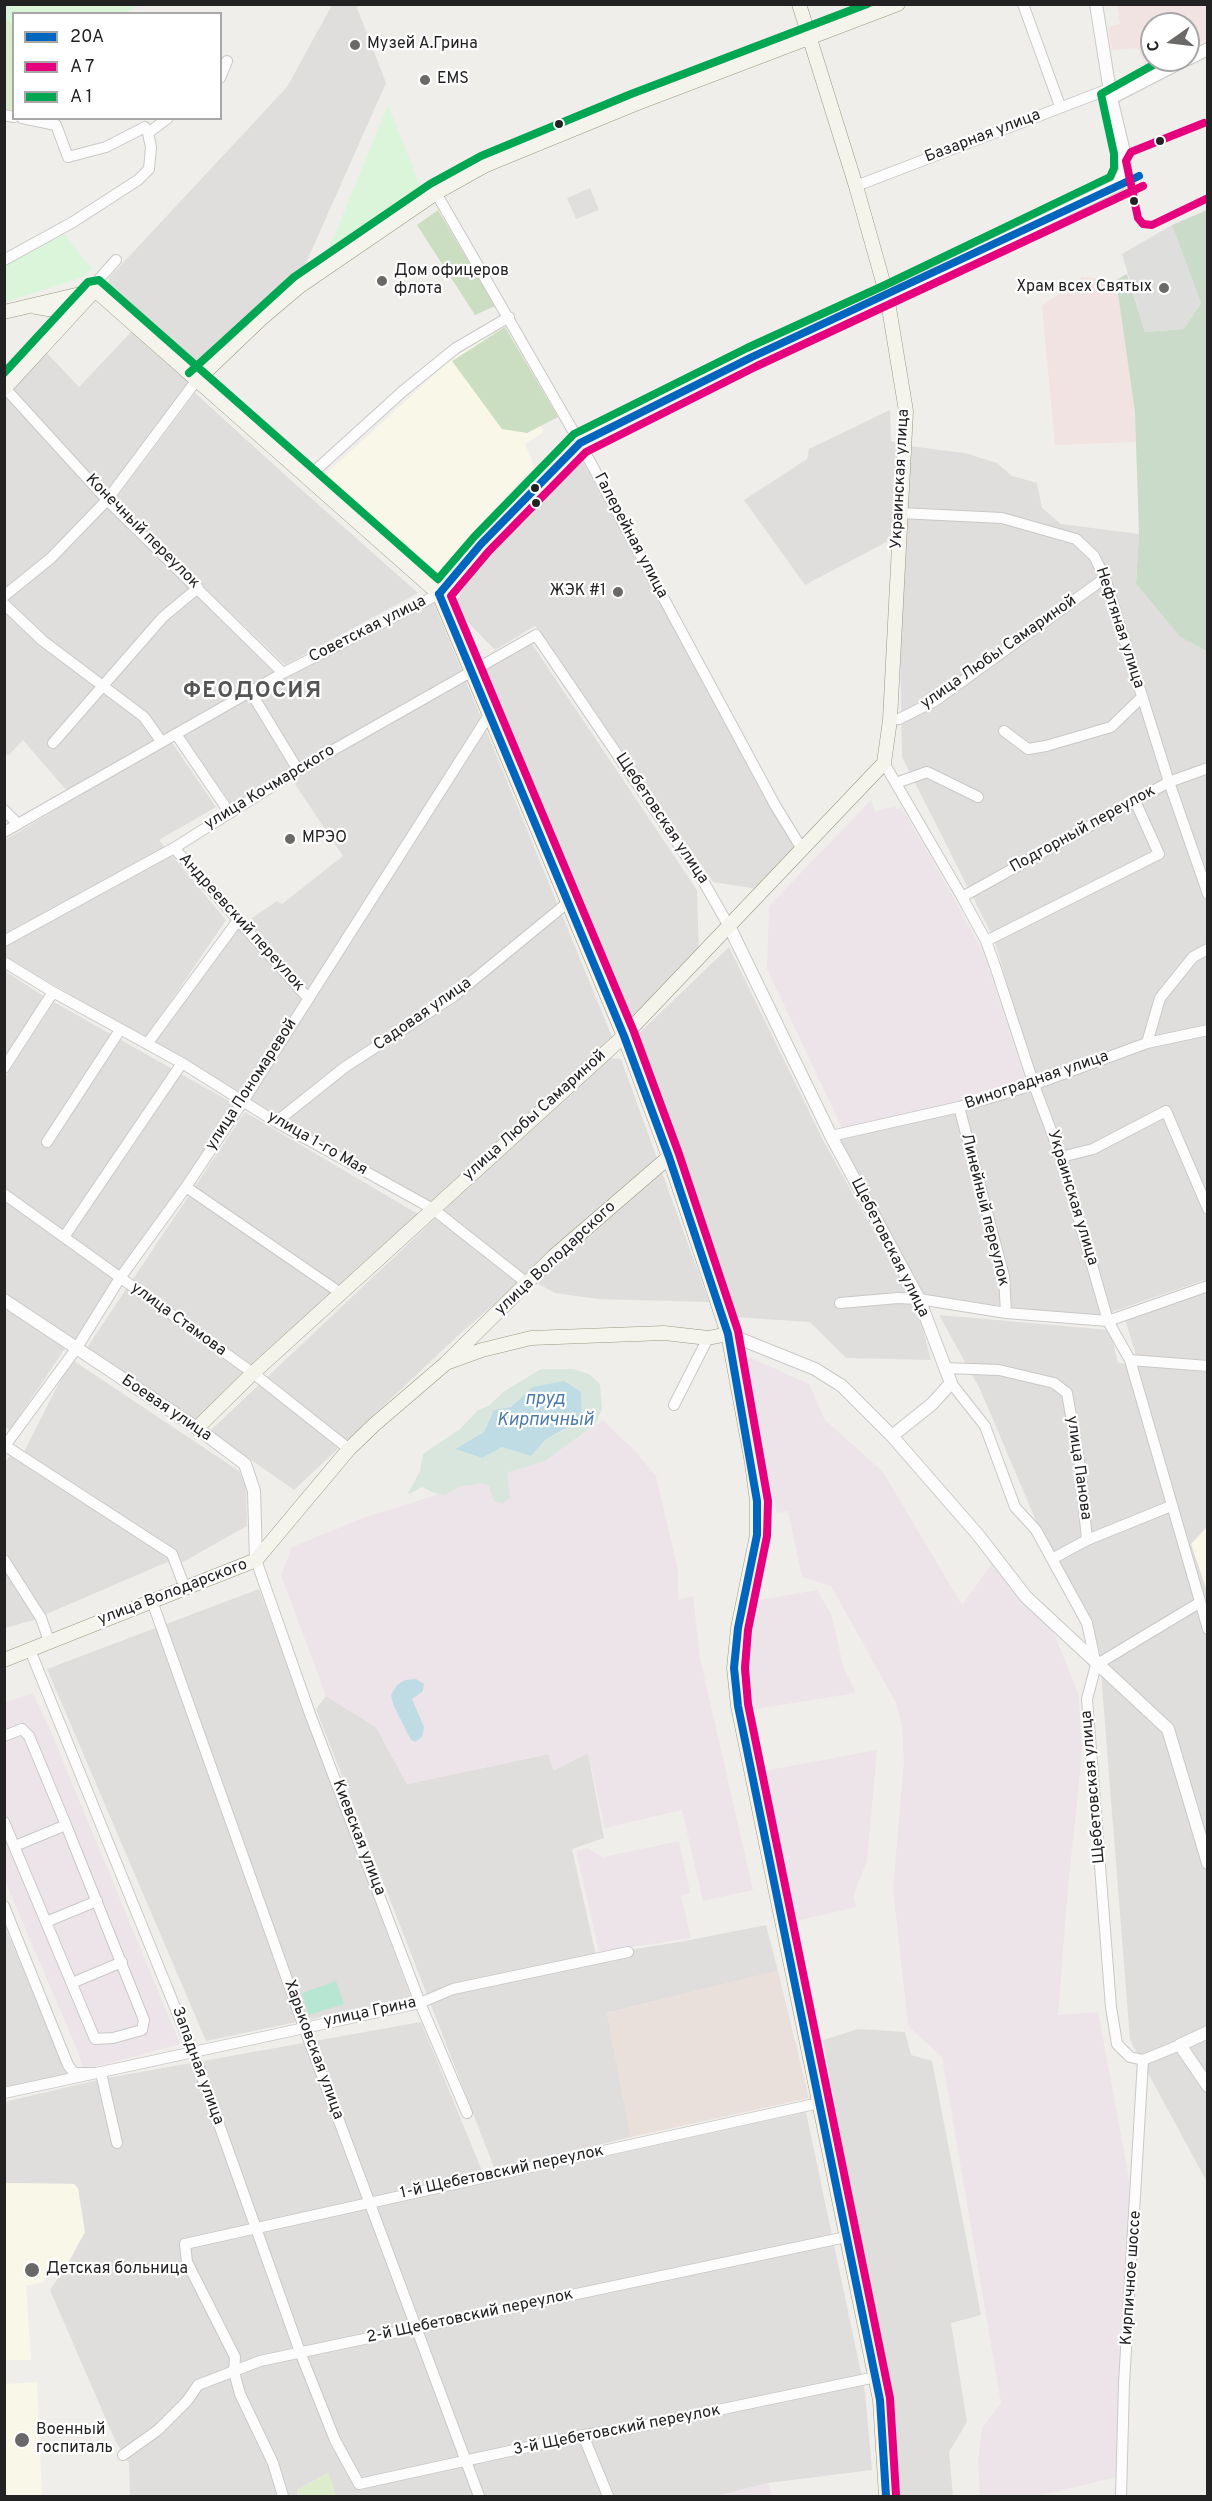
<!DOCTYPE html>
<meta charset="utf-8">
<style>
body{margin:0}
#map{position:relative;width:1212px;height:2501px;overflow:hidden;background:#f0eeeb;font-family:Overpass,sans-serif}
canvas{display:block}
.frame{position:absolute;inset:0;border:6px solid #222;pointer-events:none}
.legend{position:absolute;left:12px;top:12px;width:210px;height:108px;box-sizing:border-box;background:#fff;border:2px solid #a7a7a7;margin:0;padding:8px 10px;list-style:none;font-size:18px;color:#222}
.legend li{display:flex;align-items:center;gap:12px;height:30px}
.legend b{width:30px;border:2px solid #a7a7a7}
.north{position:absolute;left:1140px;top:12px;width:60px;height:60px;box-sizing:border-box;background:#fff;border:2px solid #a7a7a7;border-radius:50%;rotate:256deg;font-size:16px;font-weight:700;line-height:24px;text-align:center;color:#222}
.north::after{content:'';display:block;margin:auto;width:21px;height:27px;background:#6a6968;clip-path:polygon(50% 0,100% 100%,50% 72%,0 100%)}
</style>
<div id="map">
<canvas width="1212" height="2501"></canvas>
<div class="frame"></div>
<ul class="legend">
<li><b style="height:8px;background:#0065bd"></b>20А</li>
<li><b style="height:8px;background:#e5007d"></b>A 7</li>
<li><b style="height:8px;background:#00a651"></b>A 1</li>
</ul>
<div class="north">С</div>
</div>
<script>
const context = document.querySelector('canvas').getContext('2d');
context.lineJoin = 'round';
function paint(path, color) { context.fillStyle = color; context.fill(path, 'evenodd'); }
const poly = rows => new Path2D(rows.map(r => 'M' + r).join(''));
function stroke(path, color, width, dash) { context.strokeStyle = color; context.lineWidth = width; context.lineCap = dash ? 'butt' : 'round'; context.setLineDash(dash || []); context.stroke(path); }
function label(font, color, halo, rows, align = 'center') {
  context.font = font + ' Overpass,sans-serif'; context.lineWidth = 4.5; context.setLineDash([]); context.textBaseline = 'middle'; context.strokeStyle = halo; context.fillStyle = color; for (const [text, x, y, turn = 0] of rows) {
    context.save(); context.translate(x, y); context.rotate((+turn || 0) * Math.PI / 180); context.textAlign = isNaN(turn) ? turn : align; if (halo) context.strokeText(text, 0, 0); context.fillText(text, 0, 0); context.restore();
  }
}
paint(poly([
 [332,5,356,5,386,83,301,274,203,366,180,362,107,291,109,278,287,87],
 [132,331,194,383,108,507,273,672,175,732,68,792,23,740,8,756,5,753,5,399,45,351,79,387],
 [195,393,294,483,418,593,285,665,114,501],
 [890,410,891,441,900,444,894,538,805,585,744,500,807,459,809,449],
 [909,446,965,453,997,463,1012,476,1037,483,1042,508,1061,524,1139,534,1136,584,1180,637,1207,651,1207,1279,1106,1314,1062,1314,921,1295,837,1136,1038,1089,994,939,902,757,900,639],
 [580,457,676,627,795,849,757,889,713,882,535,626,495,650,454,608,471,571],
 [433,601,613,1039,432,1205,154,1044,238,920,248,921,277,901,282,904,343,856,287,772,232,805,180,735,281,676],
 [530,641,697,890,699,955,631,1022,483,667],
 [171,741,216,807,159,840,226,920,145,1039,5,956,5,840],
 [729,947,824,1142,918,1311,931,1360,846,1358,810,1322,732,1317,633,1039],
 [5,971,45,997,5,1061],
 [54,1002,236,1105,75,1341,5,1294,4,1079],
 [605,1058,621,1059,709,1302,598,1299,555,1293,526,1277,463,1331,294,1490,210,1431],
 [245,1112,418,1214,194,1424,86,1349],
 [1207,1290,1207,1360,1136,1355,1125,1319],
 [4,1306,66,1347,10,1430,4,1426],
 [939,1315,1110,1330,1118,1363,1207,1372,1207,2182,1130,2040,1099,1648,1045,1542,980,1389],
 [71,1359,239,1471,246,1487,247,1526,183,1562,24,1452],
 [11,1455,172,1560,42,1616,5,1556,4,1463],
 [5,1560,41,1618,5,1628],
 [259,1589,411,1998,206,2041,47,1669],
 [326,1696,376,1727,407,1784,549,1754,554,1770,588,1753,604,1838,572,1849,596,1955,680,1942,766,1925,778,1971,607,2013,631,2137,495,2170,316,1709],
 [4,1924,67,2075,4,2091],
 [421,2022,487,2183,806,2112,865,2392,872,2470,768,2483,717,2496,336,2496,328,2473,297,2490,298,2496,130,2496,129,2463,115,2440,50,2290,66,2267,74,2184,5,2183,4,2102,107,2078],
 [858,2029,905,2032,911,2055,932,2061,981,2315,951,2323,967,2422,949,2452,953,2496,893,2496,892,2436,885,2380,823,2040]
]), '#dfdedc');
paint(poly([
 [1117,5,1207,5,1207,39,1196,45,1188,24,1152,24,1152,60,1161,60,1146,67,1138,48,1112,50,1108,27,1120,24],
 [1082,277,1116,280,1135,413,1136,442,1055,445,1042,306]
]), '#f1e3e1');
paint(poly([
 [871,800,875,812,895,806,897,809,901,807,938,870,984,954,1027,1084,843,1130,767,969,769,906],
 [738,1352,809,1384,825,1420,883,1472,962,1605,993,1562,1054,1633,1079,1696,1082,1754,1068,1887,1058,2015,1098,2012,1132,2194,1117,2477,1038,2496,980,2496,978,2461,982,2428,1001,2403,942,2057,908,2026,893,1888,904,1761,902,1727,896,1703,831,1586,802,1577,788,1511,777,1513],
 [603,1420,636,1452,656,1476,678,1570,678,1600,693,1596,700,1658,753,1890,703,1901,682,1810,605,1828,588,1753,553,1770,548,1754,407,1784,376,1727,326,1696,281,1575,292,1547,366,1517,545,1461],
 [817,1590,831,1614,844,1669,856,1693,749,1710,741,1647,753,1601],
 [33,1693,51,1732,180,2044,83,2070,78,2052,5,1881,4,1703],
 [877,1750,867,1861,853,1896,856,1907,796,1921,764,1771],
 [679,1841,690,1893,681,1896,691,1938,599,1952,576,1851,587,1848,603,1857],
 [768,2483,772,2496,717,2496]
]), '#ede4e9');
paint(poly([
 [483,339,544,432,525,444,534,466,433,577,323,477,448,362],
 [1207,1527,1207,1591,1191,1544],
 [5,2183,74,2184,78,2188,85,2232,66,2267,44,2275,44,2282,26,2286,31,2360,5,2360],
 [37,2382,42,2496,5,2496,5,2384]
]), '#f8f7e8');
paint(poly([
 [1172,225,1201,303,1184,329,1145,332,1122,254]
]), '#dededc');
paint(poly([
 [778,1971,809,2098,631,2137,607,2013]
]), '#eae0db');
paint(poly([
 [5,17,14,26,13,109,5,109],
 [329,2473,336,2496,299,2496,297,2490]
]), '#ddeccb');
paint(poly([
 [438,210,495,306,475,315,417,225],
 [505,327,558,417,527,433,502,429,452,361]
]), '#cbdec1');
paint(poly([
 [541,1369,573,1369,589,1374,600,1384,602,1409,595,1425,545,1461,507,1473,510,1498,502,1504,494,1501,489,1486,481,1483,460,1487,445,1495,434,1493,422,1487,407,1495,420,1471,423,1454,460,1429,478,1410,490,1405,503,1392],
 [519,1399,566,1429,545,1440,531,1456,502,1447,482,1458,455,1449,484,1432,494,1410,511,1407]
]), '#d9e6de');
paint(poly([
 [1207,210,1207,651,1180,637,1136,584,1139,534,1135,413,1116,280,1127,274,1145,332,1184,329,1201,303,1172,225]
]), '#cadbca');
paint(poly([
 [4,5,5,4,142,5,125,13,14,14,13,26,5,17],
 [388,105,425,198,323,263],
 [61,230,92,269,83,277,5,302,5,263]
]), '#daf5da');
paint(poly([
 [336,1981,344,2004,309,2015,302,1993]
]), '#b7e6d2');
paint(poly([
 [590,188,599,210,576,219,567,198]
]), '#e0dfde');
paint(poly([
 [564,1381,581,1392,582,1419,545,1440,531,1456,502,1447,482,1458,455,1449,484,1432,494,1410,511,1407,533,1387],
 [416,1679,424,1684,423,1691,412,1699,424,1727,422,1737,415,1742,411,1740,393,1704,391,1695,397,1685,405,1680]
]), '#bfdbe3');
const minor = poly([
 [1023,4,1060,106],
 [220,78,227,61],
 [4,115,14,117],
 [22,118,56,125,68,157,106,147,145,127],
 [856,186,1109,89],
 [436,193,580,443,775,805,802,849],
 [4,260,73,222,138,180,149,169,151,147,148,133,168,118],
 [95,290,100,278,116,260],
 [5,388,107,500,283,673],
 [307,478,403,391,456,348,509,317],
 [900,513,1002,518,1076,539,1094,556,1105,578,1169,782,1208,894],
 [4,596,51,558,107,500,196,381],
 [4,604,43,641,144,717,161,741],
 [250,691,298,770],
 [890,720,899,719,935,701,1105,578],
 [1004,731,1028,749,1046,746,1111,727,1142,697],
 [176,734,229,812],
 [53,743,163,617,198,588],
 [884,763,962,897,986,941,995,966,1034,1085,1061,1157,1108,1321,1130,1360,1208,1629],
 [896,783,927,772,978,797],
 [4,810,17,823],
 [4,832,283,673,439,594],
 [174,848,308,998],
 [962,897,1169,782,1208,768],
 [4,941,174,848,298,770,536,635,702,879,730,928],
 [986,941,1159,854,1135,801],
 [4,962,53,992,182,1063,276,1122,433,1209,528,1284],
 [1147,1043,1160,998,1193,957,1208,949],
 [147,1044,239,919],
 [4,1068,53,992],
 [959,1107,1004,1276,1006,1313],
 [276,1122,345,1067,454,996,566,904],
 [831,1136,959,1107,1030,1086,1147,1043,1208,1030],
 [47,1142,120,1030],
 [1061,1157,1093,1149,1166,1111,1208,1209],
 [186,1187,342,1294],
 [4,1194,253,1373,349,1449],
 [64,1237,182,1063],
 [840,1303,898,1298,919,1299,1006,1313,1108,1321,1208,1286],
 [1130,1360,1208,1366],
 [945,1368,999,1370,1054,1383,1067,1393,1080,1467,1087,1540,1052,1559],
 [951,1383,985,1426,1015,1507,1036,1530,1087,1623,1096,1665,1087,1699,1111,2007,1117,2044,1130,2057,1143,2060,1180,2045],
 [674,1405,708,1338],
 [4,1445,172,1554,185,1588],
 [4,1447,76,1349,120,1278,186,1187,244,1100,489,715],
 [1087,1540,1171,1506],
 [4,1560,41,1618,49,1641],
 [256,1560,310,1714,420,2003,467,2113],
 [152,1601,304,2027,479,2496],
 [30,1650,194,2054,300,2352,335,2440,359,2484,583,2435,632,2428,876,2377],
 [1096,1665,1199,1603],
 [4,1736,22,1729,29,1736,66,1825],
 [4,1822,95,2039,113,2038,142,2030,144,2020,66,1825,15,1846],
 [4,1906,68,2065,74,2073,101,2073,117,2143],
 [46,1922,97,1901],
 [72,1983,122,1962],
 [4,2093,420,2003,453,1989,628,1952],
 [583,2435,608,2496],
 [123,2455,158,2430,187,2401,198,2385,260,2361,846,2237],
 [283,2496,273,2463,240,2394,234,2372,235,2357,187,2262,185,2244,819,2103],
 [1121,2496,1124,2383,1143,2060]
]);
const tertiary = poly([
 [1188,59,1208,49],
 [1111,98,1185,60],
 [887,296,1118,185,1125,170,1124,152,1111,98,1096,4],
 [730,928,831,1136,919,1299,951,1383,932,1404,892,1436],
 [4,1300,197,1428,245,1464,254,1491,256,1560],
 [728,1334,815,1369,842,1386,892,1436,979,1536,1026,1597,1168,1729,1208,1863],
 [1208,2032,1180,2045,1208,2086]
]);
const secondary = poly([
 [95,290,439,594,624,1036,669,1157,728,1334,752,1463,757,1501,757,1535,738,1628,734,1668,738,1706,880,2400,886,2496],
 [36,307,72,313],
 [4,312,93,291],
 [196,381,262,318,300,286,436,193,486,165,635,104,898,4],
 [4,389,95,290],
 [439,594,481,544,580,443,752,357,887,296],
 [449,1362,482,1350,531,1338,664,1333,708,1338,728,1334],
 [197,1428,253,1373,624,1036,884,763,890,720,906,411,887,296,856,186,799,4],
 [4,1660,256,1560,349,1449,375,1424,445,1364,553,1257,669,1157]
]);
stroke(minor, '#c9c8c7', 12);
stroke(tertiary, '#c9c8c7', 14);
stroke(secondary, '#999a82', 15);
stroke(minor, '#fdfcfc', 10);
stroke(tertiary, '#fdfcfc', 12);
stroke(secondary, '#f4f4ed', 14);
stroke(poly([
 [439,594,624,1036,669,1157,728,1334,757,1501,757,1535,738,1628,734,1668,738,1706,880,2400,886,2496],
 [439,594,481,544,580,443,752,357,1139,176]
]), '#0065bd', 8);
stroke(poly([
 [1204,123,1131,152,1126,161,1138,218,1143,224,1152,225,1208,198],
 [896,2495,890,2398,748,1704,745,1668,748,1630,767,1536,768,1501,738,1331,679,1154,634,1032,451,596,489,551,586,452,757,366,1143,186]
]), '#e5007d', 8);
stroke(poly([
 [4,373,88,282,99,280,438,579,474,537,574,434,747,348,883,286,1110,177,1114,168,1114,154,1101,94,1162,60],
 [189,373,294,277,430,184,481,156,631,94,867,4]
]), '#00a651', 8);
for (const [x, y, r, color] of [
 [355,45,6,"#6a6968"],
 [425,80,6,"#6a6968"],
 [559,124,5,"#222"],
 [1160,141,5,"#222"],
 [1134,201,5,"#222"],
 [382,281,6,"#6a6968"],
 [1164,288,6,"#6a6968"],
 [535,488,5,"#222"],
 [536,503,5,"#222"],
 [618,592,6,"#6a6968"],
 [290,839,6,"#6a6968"],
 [32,2270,8,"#6a6968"],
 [22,2440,8,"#6a6968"]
]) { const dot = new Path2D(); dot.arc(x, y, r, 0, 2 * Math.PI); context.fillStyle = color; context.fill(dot); stroke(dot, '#fff', 2); }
label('16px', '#222', '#fff', [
 ["Музей А.Грина",367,45],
 ["EMS",437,80],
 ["Дом офицеров",394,272],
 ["флота",394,290],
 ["Храм всех Святых",1152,288,"right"],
 ["ЖЭК #1",606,592,"right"],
 ["МРЭО",302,839],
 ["Детская больница",46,2270],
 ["Военный",36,2431],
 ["госпиталь",36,2449]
], 'left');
label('16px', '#222', '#fff', [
 ["Базарная улица",983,137,-21],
 ["Украинская улица",901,479,-87],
 ["Конечный переулок",142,532,45],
 ["Галерейная улица",630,536,62],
 ["Нефтяная улица",1119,628,72],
 ["Советская улица",368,630,-27],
 ["улица Любы Самариной",999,653,-35],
 ["улица Кочмарского",270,788,-31],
 ["Щебетовская улица",661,819,56],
 ["Подгорный переулок",1083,830,-29],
 ["Андреевский переулок",241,923,48],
 ["Садовая улица",423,1015,-35],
 ["Виноградная улица",1037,1081,-19],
 ["улица Пономаревой",252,1085,-57],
 ["улица Любы Самариной",535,1116,-42],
 ["улица 1-го Мая",317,1144,30],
 ["Украинская улица",1072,1198,73],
 ["Линейный переулок",984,1210,76],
 ["Щебетовская улица",889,1248,63],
 ["улица Володарского",556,1259,-43],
 ["улица Стамова",178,1320,36],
 ["Боевая улица",166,1409,34],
 ["улица Панова",1078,1468,82],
 ["улица Володарского",173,1593,-21],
 ["Щебетовская улица",1094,1787,-95],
 ["Киевская улица",358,1838,69],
 ["улица Грина",370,2013,-12],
 ["Харьковская улица",313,2050,70],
 ["Западная улица",197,2066,70],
 ["1-й Щебетовский переулок",502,2173,-12],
 ["Кирпичное шоссе",1132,2278,-86],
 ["2-й Щебетовский переулок",470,2317,-12],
 ["3-й Щебетовский переулок",617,2431,-11]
]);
label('italic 18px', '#4a7aab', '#fff', [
 ["пруд",545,1400],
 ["Кирпичный",545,1421]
]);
context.letterSpacing = '1.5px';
label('bold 22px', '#555', '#fff', [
 ["ФЕОДОСИЯ",253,693]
]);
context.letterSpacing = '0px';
</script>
